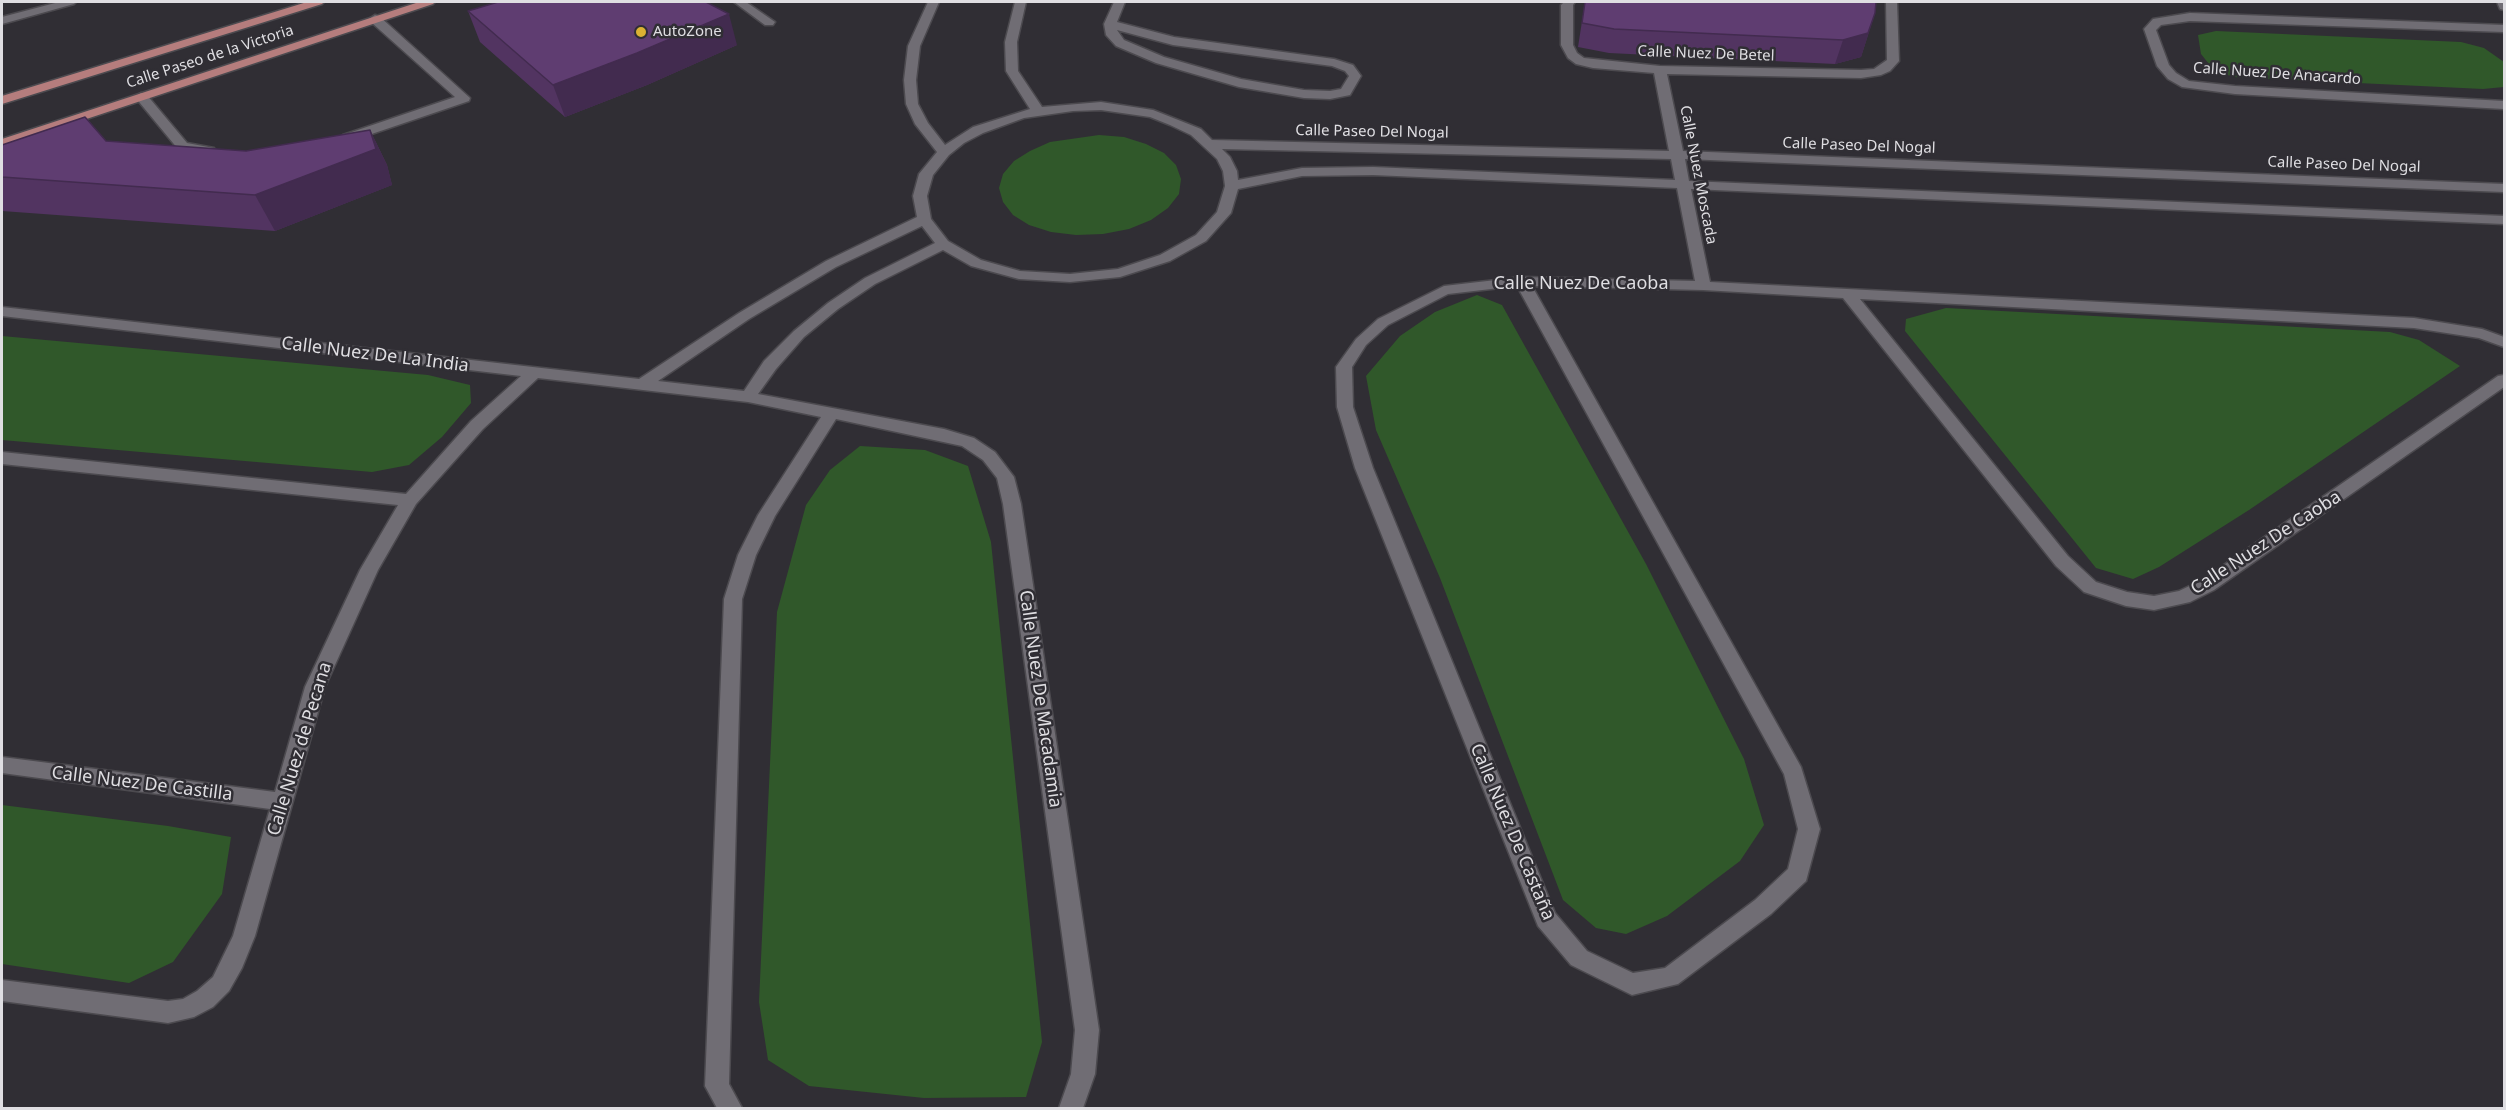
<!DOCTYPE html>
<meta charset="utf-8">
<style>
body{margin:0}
#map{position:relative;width:2506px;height:1110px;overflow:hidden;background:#302e34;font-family:"Noto Sans",sans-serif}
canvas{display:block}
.frame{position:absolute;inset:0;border:3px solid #dfdee2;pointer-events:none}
</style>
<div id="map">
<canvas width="2506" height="1110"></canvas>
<div class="frame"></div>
</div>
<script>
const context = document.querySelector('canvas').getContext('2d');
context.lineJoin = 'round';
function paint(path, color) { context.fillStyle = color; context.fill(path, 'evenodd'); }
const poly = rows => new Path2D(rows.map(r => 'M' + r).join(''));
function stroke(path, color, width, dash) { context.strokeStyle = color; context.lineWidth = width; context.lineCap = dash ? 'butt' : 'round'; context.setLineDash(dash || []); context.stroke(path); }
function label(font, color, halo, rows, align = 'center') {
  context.font = font + ' "Noto Sans",sans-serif'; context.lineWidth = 5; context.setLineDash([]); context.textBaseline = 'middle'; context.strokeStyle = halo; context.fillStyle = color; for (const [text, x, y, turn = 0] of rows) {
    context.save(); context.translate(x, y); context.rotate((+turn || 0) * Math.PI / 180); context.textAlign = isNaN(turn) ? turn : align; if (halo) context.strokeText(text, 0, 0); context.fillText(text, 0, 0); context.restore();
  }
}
paint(poly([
 [2216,31,2461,42,2484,48,2504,62,2504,87,2483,89,2233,77,2213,69,2201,54,2198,35],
 [1099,135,1124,137,1146,144,1164,153,1176,165,1181,179,1179,194,1168,208,1151,220,1129,229,1103,234,1076,235,1051,232,1029,225,1013,215,1003,202,999,188,1003,174,1014,161,1030,151,1050,142],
 [1477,295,1502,305,1646,564,1744,759,1764,825,1740,861,1667,916,1626,934,1596,928,1563,900,1440,578,1376,430,1366,376,1400,336,1435,312],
 [1946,308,2390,332,2419,340,2460,366,2249,510,2159,567,2133,579,2096,568,1905,331,1906,319],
 [2,336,428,375,470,385,471,403,442,437,409,465,372,472,2,440],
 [860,446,925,450,968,466,991,542,1042,1042,1026,1097,924,1098,809,1086,768,1060,759,1002,777,612,806,505,830,470],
 [2,805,168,826,231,837,222,894,173,962,129,983,2,964]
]), '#30582a');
const lane = poly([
 [734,2,746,2,775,22,773,25,765,25,734,2],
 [1114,2,1125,2,1117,22,1174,37,1334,59,1353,65,1361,76,1350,95,1330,99,1304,98,1239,87,1156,63,1116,46,1106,35,1104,24,1114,2],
 [1117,30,1173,45,1332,66,1345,71,1349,76,1341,89,1330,91,1304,90,1241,79,1164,57,1124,40,1117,30],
 [375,15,379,16,470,98,469,101,348,142,341,138,343,135,455,97,371,22,369,19,375,15],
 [141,93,146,94,187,143,214,148,216,151,214,154,209,155,178,149,135,97,141,93]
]);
const street = poly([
 [59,2,76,2,74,4,2,24,2,17,59,2],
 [928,2,939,2,920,46,916,80,918,104,928,123,945,145,973,127,1030,109,1006,71,1005,42,1015,2,1026,2,1017,42,1018,71,1042,107,1101,102,1153,110,1201,129,1212,140,1669,151,1654,73,1593,68,1576,64,1568,58,1561,45,1561,5,1564,2,1575,2,1573,5,1573,45,1577,53,1584,58,1660,66,1861,70,1874,69,1887,60,1886,2,1897,2,1899,61,1890,71,1881,75,1861,78,1667,74,1683,151,2504,184,2504,192,1685,159,1689,181,2504,216,2504,224,1691,189,1710,282,2414,318,2482,329,2504,337,2504,347,2479,338,2414,328,1860,299,2068,556,2096,582,2127,592,2154,596,2179,591,2202,580,2498,376,2504,375,2504,387,2214,590,2190,602,2154,610,2126,606,2084,592,2056,566,1843,298,1703,290,1532,286,1801,767,1820,829,1806,881,1771,914,1678,984,1632,995,1571,965,1538,926,1355,468,1337,407,1336,367,1356,339,1378,319,1444,286,1522,277,1695,281,1677,188,1373,175,1302,176,1238,189,1231,213,1206,241,1170,261,1120,277,1070,282,1019,279,971,266,943,250,875,284,838,309,804,337,776,369,758,394,944,429,974,438,995,452,1014,477,1021,504,1099,1030,1095,1074,1083,1108,1059,1108,1071,1074,1075,1030,1003,504,997,478,983,460,962,446,836,419,775,516,756,555,742,599,729,1084,742,1108,717,1108,705,1086,724,599,738,555,758,515,821,417,748,402,538,378,483,429,416,504,378,570,325,687,255,936,242,968,229,991,213,1007,194,1017,168,1023,2,1001,2,980,168,1001,183,999,197,991,213,977,233,936,270,809,2,773,2,757,275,792,305,687,360,570,398,505,2,464,2,452,406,494,471,421,521,376,2,316,2,307,639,379,739,313,826,261,917,217,913,196,919,174,937,152,915,124,906,104,904,80,908,46,928,2],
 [1101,110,1150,117,1170,125,1191,135,1217,159,1223,171,1225,186,1217,212,1196,235,1160,255,1118,269,1070,274,1020,271,981,260,948,241,931,219,927,196,933,175,949,155,964,143,983,133,1024,118,1073,111,1101,110],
 [1222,149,1671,159,1675,180,1373,167,1302,168,1238,180,1237,171,1230,157,1222,149],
 [922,226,935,243,865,278,828,303,794,331,764,361,744,391,658,381,749,319,836,267,922,226],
 [1517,286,1784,774,1798,829,1788,869,1755,900,1665,968,1633,973,1587,951,1555,913,1373,468,1353,407,1352,367,1366,345,1388,325,1448,294,1517,286],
 [2497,2,2504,2,2504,10,2500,9,2497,2],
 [2190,13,2504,25,2504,32,2190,21,2161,25,2156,30,2169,65,2176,73,2189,81,2235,86,2504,101,2504,109,2235,94,2182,87,2168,79,2157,66,2144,29,2153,19,2190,13]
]);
const primary = poly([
 [307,2,324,2,322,4,2,104,2,96,307,2],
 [419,2,435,2,433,4,2,147,2,139,419,2]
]);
stroke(lane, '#4c4a4f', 3);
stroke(street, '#4c4a4f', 3);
stroke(primary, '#4c4a4f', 3);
paint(lane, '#706d74');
paint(street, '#706d74');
paint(primary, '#b57d7d');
paint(poly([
 [1585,2,1875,13,1861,57,1835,64,1609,53,1578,47],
 [468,11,737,45,647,85,565,117,480,42],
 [370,130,387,165,392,185,275,231,2,211,2,145,106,141,246,151]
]), '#523461');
paint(poly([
 [1875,13,1861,57,1835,64,1843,40],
 [729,14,737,45,647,85,565,117,553,85],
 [370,130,387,165,392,185,275,231,255,195]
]), '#422b4f');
const building = poly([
 [498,2,706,2,729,14,637,53,553,85,468,11,498,2],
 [1585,2,1876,2,1875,13,1868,33,1843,40,1614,29,1582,23,1585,2],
 [85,117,106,141,246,151,370,130,376,149,255,195,2,177,2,145,85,117]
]);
paint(building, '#5f3d71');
stroke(building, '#422b4f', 1.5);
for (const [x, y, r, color] of [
 [641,32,6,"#dbb233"]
]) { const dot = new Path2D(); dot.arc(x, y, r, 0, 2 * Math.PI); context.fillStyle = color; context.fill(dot); stroke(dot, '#302e34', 2); }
label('15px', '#dfdee2', '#302e34', [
 ["AutoZone",653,32]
], 'left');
label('15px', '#dfdee2', '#302e34', [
 ["Calle Nuez De Betel",1706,54,2],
 ["Calle Paseo de la Victoria",210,57,-18],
 ["Calle Nuez De Anacardo",2277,74,4],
 ["Calle Paseo Del Nogal",1372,132,1],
 ["Calle Paseo Del Nogal",1859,146,2],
 ["Calle Paseo Del Nogal",2344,165,2],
 ["Calle Nuez Moscada",1698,175,79]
]);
label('18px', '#dfdee2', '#302e34', [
 ["Calle Nuez De Caoba",1581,284],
 ["Calle Nuez De La India",375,355,7],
 ["Calle Nuez De Caoba",2266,543,-33],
 ["Calle Nuez De Macadamia",1040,699,82],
 ["Calle Nuez de Pecana",300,749,-73],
 ["Calle Nuez De Castilla",142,784,7],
 ["Calle Nuez De Castaña",1512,832,67]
]);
</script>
